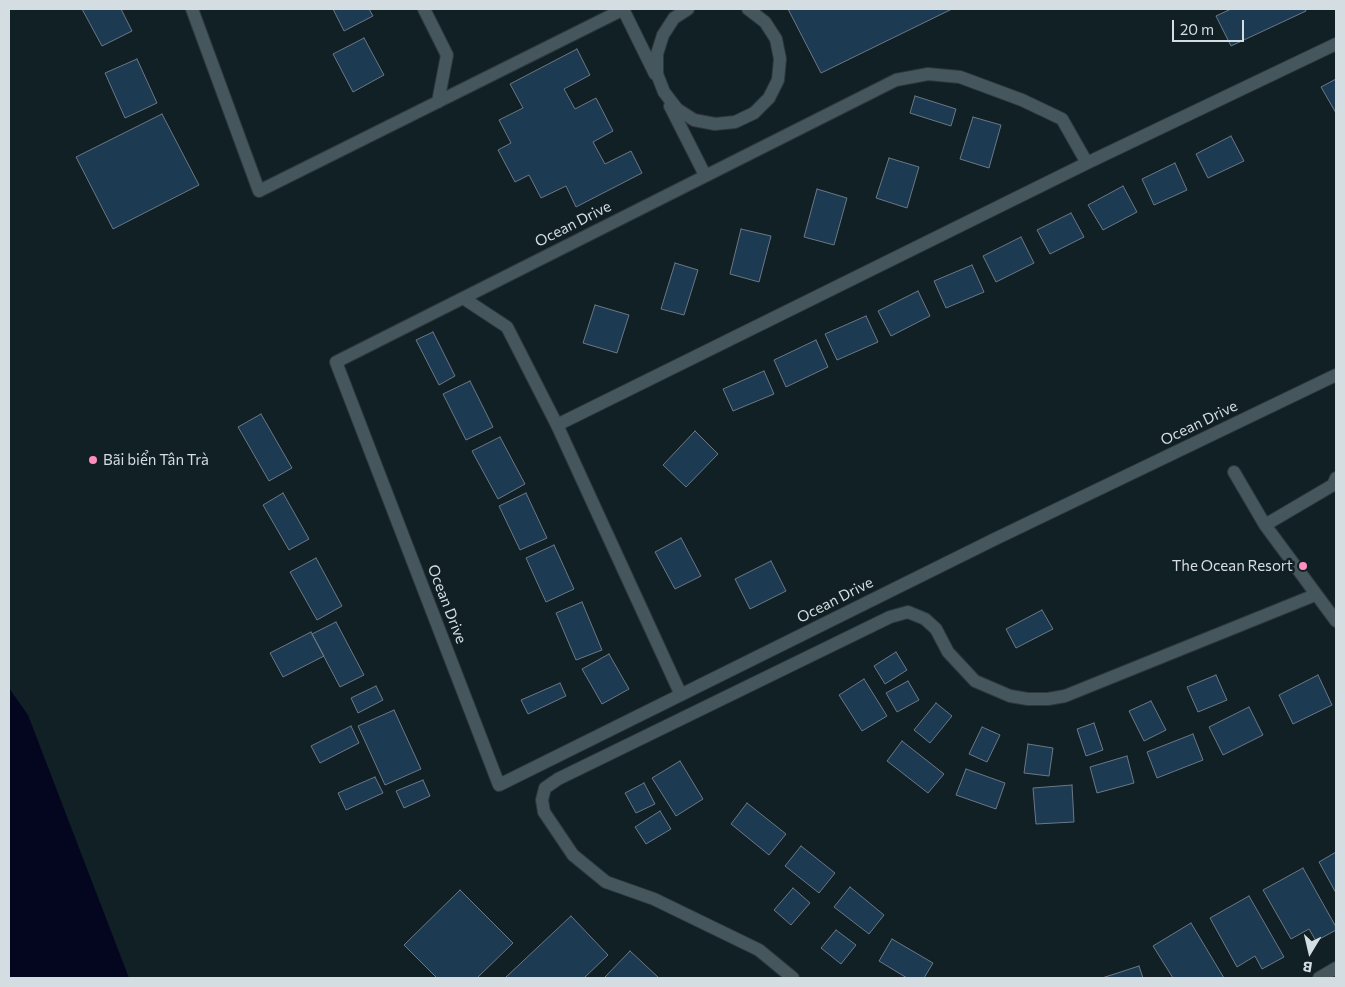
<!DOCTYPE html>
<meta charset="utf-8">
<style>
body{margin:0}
#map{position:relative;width:1345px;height:987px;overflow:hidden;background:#102025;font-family:Commissioner,sans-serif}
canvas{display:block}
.frame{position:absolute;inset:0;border:10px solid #d4dde1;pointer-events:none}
.north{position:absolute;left:1285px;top:927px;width:50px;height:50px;-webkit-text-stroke:4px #102025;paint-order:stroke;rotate:189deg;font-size:14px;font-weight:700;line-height:20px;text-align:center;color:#d4dde1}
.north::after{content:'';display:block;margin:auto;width:18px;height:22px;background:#d4dde1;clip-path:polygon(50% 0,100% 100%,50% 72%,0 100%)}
.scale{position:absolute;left:1172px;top:20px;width:72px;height:22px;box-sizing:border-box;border:2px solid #d4dde1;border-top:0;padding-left:6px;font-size:15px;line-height:18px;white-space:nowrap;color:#d4dde1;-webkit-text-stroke:4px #102025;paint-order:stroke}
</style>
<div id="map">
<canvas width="1345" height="987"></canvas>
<div class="frame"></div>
<div class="north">B</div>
<div class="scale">20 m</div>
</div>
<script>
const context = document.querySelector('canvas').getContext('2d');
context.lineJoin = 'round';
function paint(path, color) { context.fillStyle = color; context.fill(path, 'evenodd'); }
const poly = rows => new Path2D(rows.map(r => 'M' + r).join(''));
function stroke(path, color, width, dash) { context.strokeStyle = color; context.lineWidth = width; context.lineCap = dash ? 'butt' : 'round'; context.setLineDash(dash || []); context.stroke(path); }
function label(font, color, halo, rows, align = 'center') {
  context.font = font + ' Commissioner,sans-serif'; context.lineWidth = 5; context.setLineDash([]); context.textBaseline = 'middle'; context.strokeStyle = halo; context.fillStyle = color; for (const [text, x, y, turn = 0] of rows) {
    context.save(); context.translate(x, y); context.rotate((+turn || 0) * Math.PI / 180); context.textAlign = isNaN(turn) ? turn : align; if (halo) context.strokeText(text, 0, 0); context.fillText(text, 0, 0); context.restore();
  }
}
paint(poly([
 [9,688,28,715,129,978,9,978]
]), '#040620');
const building = poly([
 [82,9,121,9,132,31,102,46,82,9],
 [333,9,369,9,373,16,344,31,333,9],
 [788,9,952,9,821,73,788,9],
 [1231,9,1305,9,1306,11,1231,46,1216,16,1231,9],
 [364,38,384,75,353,92,333,54,364,38],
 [577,49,590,75,564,89,575,109,596,98,613,131,593,142,605,164,631,151,642,173,576,207,566,186,541,198,529,175,515,182,498,150,511,143,499,120,523,108,510,84,577,49],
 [137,59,157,103,125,118,105,73,137,59],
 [1336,79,1336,113,1321,87,1336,79],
 [915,96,956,109,951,126,910,113,915,96],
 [162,114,199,185,113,229,76,157,162,114],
 [973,117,1001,125,989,168,960,159,973,117],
 [1231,136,1244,161,1208,178,1196,154,1231,136],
 [889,158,919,167,907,208,876,198,889,158],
 [1175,163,1187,190,1154,205,1142,179,1175,163],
 [1123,186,1137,212,1103,230,1088,205,1123,186],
 [817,189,847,198,834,245,804,237,817,189],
 [1071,213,1084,237,1050,254,1037,230,1071,213],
 [741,229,771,236,759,282,730,274,741,229],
 [1021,237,1034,263,996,282,983,256,1021,237],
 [675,263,698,270,684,315,661,309,675,263],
 [972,265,984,292,946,308,934,281,972,265],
 [918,291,930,316,891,336,878,311,918,291],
 [595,305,629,315,617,353,583,343,595,305],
 [866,316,878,342,837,360,825,334,866,316],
 [433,332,455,376,439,385,416,340,433,332],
 [816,340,828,367,786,387,774,360,816,340],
 [764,371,774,394,733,411,723,389,764,371],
 [470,381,493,427,466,440,443,394,470,381],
 [261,414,292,468,269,481,238,427,261,414],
 [695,431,718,454,686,487,663,465,695,431],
 [500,437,525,484,498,499,472,451,500,437],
 [283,493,309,539,289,550,263,505,283,493],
 [526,493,547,538,520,550,499,506,526,493],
 [681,538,701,576,675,589,655,552,681,538],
 [554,545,574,589,546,602,526,558,554,545],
 [316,558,342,606,317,620,290,572,316,558],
 [771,561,786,591,750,609,735,579,771,561],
 [582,602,602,650,576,660,556,613,582,602],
 [1042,610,1053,629,1016,648,1006,629,1042,610],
 [336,622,364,675,340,687,312,634,336,622],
 [311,632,324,656,283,677,270,653,311,632],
 [896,652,907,670,885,684,874,666,896,652],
 [609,654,629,689,602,704,582,669,609,654],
 [1216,675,1227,700,1198,712,1187,687,1216,675],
 [1318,675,1332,705,1293,724,1279,695,1318,675],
 [864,679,887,716,862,731,839,695,864,679],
 [908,681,919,700,897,712,886,693,908,681],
 [560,683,566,696,528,714,521,700,560,683],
 [376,686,383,700,358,713,351,698,376,686],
 [1151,701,1166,730,1144,741,1129,711,1151,701],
 [936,703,952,716,930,743,914,730,936,703],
 [1249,707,1263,735,1223,755,1209,727,1249,707],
 [394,710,421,769,385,785,358,726,394,710],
 [1094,723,1103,750,1086,756,1077,729,1094,723],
 [351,726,359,743,320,763,311,746,351,726],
 [982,727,1000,735,987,762,969,754,982,727],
 [1193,734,1203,760,1157,778,1147,752,1193,734],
 [902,741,944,774,928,793,887,761,902,741],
 [1028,744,1053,748,1049,776,1024,773,1028,744],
 [1127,756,1134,783,1097,793,1090,767,1127,756],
 [680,761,703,799,676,816,652,778,680,761],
 [966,769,1005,783,996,809,956,795,966,769],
 [375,777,383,793,346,810,338,793,375,777],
 [423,780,430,796,404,808,396,791,423,780],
 [644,783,655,804,636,813,625,793,644,783],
 [1072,785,1074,822,1036,824,1033,788,1072,785],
 [747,803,786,834,769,855,731,824,747,803],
 [660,811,671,829,646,844,635,827,660,811],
 [801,846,835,873,819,893,785,866,801,846],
 [1336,852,1336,893,1319,862,1336,852],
 [1303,868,1336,927,1336,930,1316,941,1309,929,1291,939,1263,890,1303,868],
 [850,887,884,915,869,934,834,907,850,887],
 [793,888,810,903,791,925,774,910,793,888],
 [460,890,513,943,477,978,437,978,404,945,460,890],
 [1249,896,1284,957,1262,969,1255,956,1237,967,1210,918,1249,896],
 [571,916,608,955,584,978,505,978,571,916],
 [1191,923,1224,978,1173,978,1153,946,1191,923],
 [836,930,856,945,841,964,821,948,836,930],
 [892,939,933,963,924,978,907,978,879,961,892,939],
 [630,951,659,978,604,978,630,951],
 [1139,966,1143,978,1102,978,1139,966]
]);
paint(building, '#1d3a53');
stroke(building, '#6c7884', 1);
const service = poly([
 [192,9,259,191,624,9],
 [424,9,447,55,438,102],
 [623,9,655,74],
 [688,9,674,18,663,35,657,54,657,74,664,92,677,109,694,120,715,124,735,122,754,113,769,98,778,80,780,59,776,39,765,22,748,9],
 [670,106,705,175],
 [1087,163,1062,119,1022,100,960,77,928,74,896,80,336,362,499,785,995,539,1336,375],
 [463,298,507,327,557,425,681,695],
 [557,425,1087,163,1336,44]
]);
const minor = poly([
 [1234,472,1265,525,1336,621],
 [1265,525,1333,485,1336,478],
 [793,978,759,950,654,899,606,882,573,855,544,812,542,800,545,788,558,779,890,617,908,612,925,619,936,629,948,652,975,681,1010,696,1028,699,1048,699,1065,696,1315,595],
 [1319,978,1336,968]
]);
stroke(service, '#2f383c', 14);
stroke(minor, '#2f383c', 14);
stroke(service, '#45565c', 12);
stroke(minor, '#45565c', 12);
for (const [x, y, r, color] of [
 [93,460,5,"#fe8ebd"],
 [1303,566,5,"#fe8ebd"]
]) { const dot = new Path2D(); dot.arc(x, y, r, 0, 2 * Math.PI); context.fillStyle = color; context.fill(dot); stroke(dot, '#102025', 2); }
label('15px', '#d4dde1', '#102025', [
 ["Ocean Drive",573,224,-27],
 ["Ocean Drive",1199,423,-26],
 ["Ocean Drive",835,600,-27],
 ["Ocean Drive",447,604,69]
]);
label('15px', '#d4dde1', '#102025', [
 ["Bãi biển Tân Trà",103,460],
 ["The Ocean Resort",1293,566,"right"]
], 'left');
</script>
